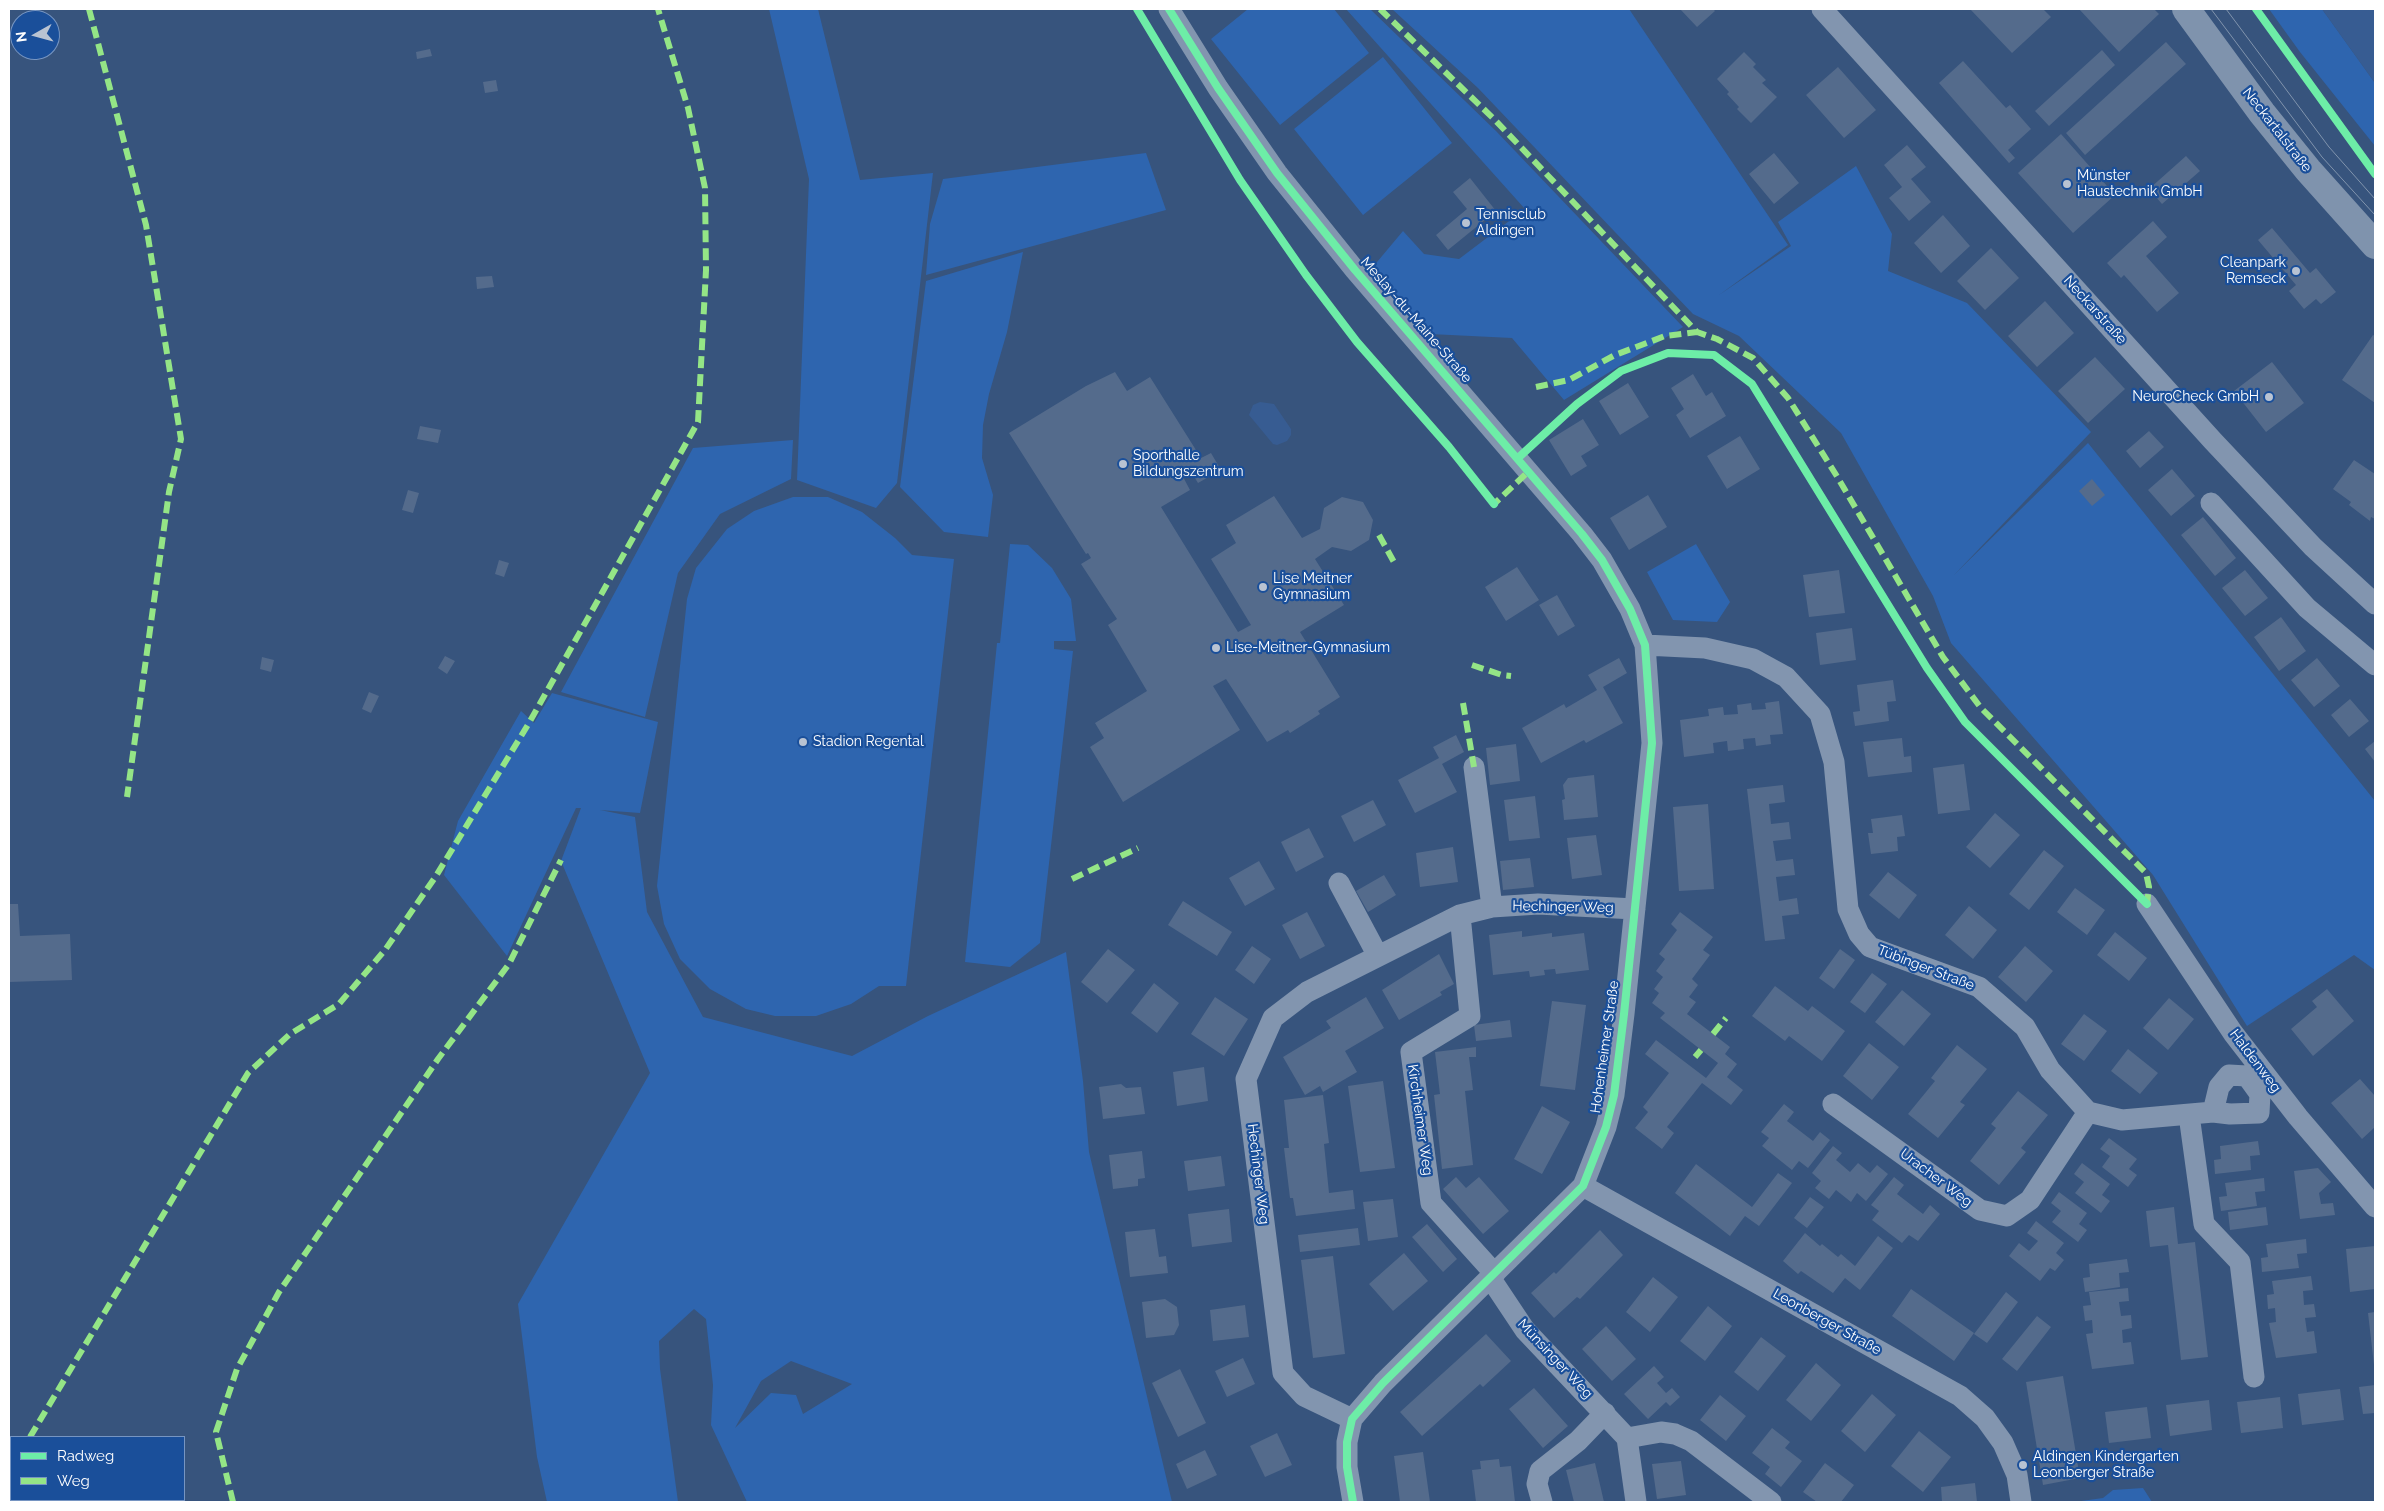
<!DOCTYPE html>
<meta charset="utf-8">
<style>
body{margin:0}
#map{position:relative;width:2384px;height:1511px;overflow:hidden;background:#37547d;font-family:Raleway,sans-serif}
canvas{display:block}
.frame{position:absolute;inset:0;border:10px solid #fff;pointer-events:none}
.legend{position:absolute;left:10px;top:1436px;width:175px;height:65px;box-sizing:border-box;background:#1a4f9a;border:1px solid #7695c2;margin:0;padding:6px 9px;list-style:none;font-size:15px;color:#fff}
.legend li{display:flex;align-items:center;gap:10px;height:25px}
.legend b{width:25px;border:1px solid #7695c2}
.north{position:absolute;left:10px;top:10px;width:50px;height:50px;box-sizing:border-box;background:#1a4f9a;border:1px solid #7695c2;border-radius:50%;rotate:263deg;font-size:14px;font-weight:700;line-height:20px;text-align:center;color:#fff}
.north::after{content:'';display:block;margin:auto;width:18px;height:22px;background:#b9c3d2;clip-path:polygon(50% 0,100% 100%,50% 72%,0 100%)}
</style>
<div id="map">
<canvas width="2384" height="1511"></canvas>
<div class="frame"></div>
<ul class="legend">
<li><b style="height:6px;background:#6deda7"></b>Radweg</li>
<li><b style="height:6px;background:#94e586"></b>Weg</li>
</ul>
<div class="north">N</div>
</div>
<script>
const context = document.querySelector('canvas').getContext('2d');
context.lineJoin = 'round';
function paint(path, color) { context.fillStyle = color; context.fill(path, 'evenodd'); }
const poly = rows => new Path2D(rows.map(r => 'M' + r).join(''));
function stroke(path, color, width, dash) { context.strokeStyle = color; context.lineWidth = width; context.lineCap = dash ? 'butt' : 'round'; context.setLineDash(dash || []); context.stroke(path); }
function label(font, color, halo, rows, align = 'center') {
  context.font = font + ' Raleway,sans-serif'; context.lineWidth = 4.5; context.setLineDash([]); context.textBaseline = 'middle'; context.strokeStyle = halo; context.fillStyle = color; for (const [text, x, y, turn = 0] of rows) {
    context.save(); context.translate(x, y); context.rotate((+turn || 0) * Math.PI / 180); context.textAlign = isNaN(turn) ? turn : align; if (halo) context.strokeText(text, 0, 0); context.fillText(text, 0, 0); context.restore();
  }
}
paint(poly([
 [769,9,818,9,860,180,933,173,897,483,876,508,797,480,809,179],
 [1248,9,1334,9,1369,53,1280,125,1211,39],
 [1346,9,1370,9,1496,131,1683,327,1564,400,1512,338,1430,334,1372,268,1403,231,1424,254,1459,259,1525,209],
 [1392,9,1629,9,1788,245,1719,295,1791,246,1778,222,1856,166,1892,234,1888,271,1967,303,2091,432,1954,575,2088,443,2375,801,2375,970,2354,955,2247,1026,2153,875,1951,643,1933,596,1841,433,1739,336,1693,314,1478,88],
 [2269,9,2322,9,2375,83,2375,146,2300,52],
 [1383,57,1452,143,1363,215,1294,129],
 [1146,153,1166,210,926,275,930,224,943,179],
 [1023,252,1007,332,989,394,983,425,982,458,993,495,988,537,944,532,900,487,926,281],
 [793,440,791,479,720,514,678,573,645,717,561,692,693,448],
 [793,497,828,497,862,512,895,538,912,555,954,559,906,986,879,986,851,1004,816,1016,775,1016,746,1009,710,989,680,959,664,924,657,886,687,599,696,568,727,529,754,511],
 [1010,544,1028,545,1052,568,1071,599,1076,641,1054,641,1054,649,1073,651,1040,943,1010,967,965,962,997,643,1000,643],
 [1696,544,1730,602,1717,622,1673,620,1647,572],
 [552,693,658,722,640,813,600,810,635,817,647,912,703,1017,852,1056,928,1016,1066,952,1083,1081,1089,1152,1172,1502,747,1502,711,1425,713,1385,706,1319,694,1309,659,1341,660,1369,678,1502,547,1502,537,1457,518,1304,650,1073,561,861,581,808,576,808,507,956,444,875,458,821,521,711,534,723],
 [791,1361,852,1384,803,1414,796,1395,771,1393,735,1428,761,1381],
 [2143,1488,2152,1502,2074,1502,2103,1498,2113,1490]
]), '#2e65af');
paint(poly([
 [2322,9,2375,9,2375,83],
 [1260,402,1274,404,1291,429,1291,435,1287,441,1277,445,1273,444,1249,415,1253,405]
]), '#375c92');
paint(poly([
 [1680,9,1713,9,1715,11,1697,27],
 [1970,9,2043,9,2051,17,2012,53],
 [2079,9,2154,9,2159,14,2119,52],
 [2166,42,2186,64,2085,155,2066,133],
 [430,49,432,56,417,59,416,52],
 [2102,50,2115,65,2049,126,2035,111],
 [1744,52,1756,64,1753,67,1766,80,1762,83,1777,97,1751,123,1737,109,1739,107,1727,94,1729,92,1717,79],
 [1963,61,2006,108,2010,105,2031,129,2008,150,2015,158,2009,163,1939,83],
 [1838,67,1876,110,1844,138,1806,95],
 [496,80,498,91,485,93,483,82],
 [2061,134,2115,195,2073,233,2018,173],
 [1907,145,1926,167,1911,179,1931,202,1909,221,1889,198,1902,187,1884,165],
 [1774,153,1799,183,1774,204,1749,174],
 [2186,156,2200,171,2162,204,2149,189],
 [1470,178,1496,211,1448,250,1436,235,1467,209,1453,192],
 [1943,215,1970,246,1941,273,1914,243],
 [2153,221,2167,237,2146,256,2179,293,2157,312,2124,275,2121,278,2107,263],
 [2272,228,2310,273,2316,268,2336,292,2321,304,2316,299,2304,309,2289,291,2296,285,2258,240],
 [1991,248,2019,278,1985,310,1957,281],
 [492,276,494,287,477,289,476,277],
 [2045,301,2074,333,2037,367,2008,336],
 [2373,335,2375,336,2375,403,2342,380],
 [2095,357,2125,389,2088,423,2058,391],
 [2272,362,2304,403,2266,432,2234,391],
 [1115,372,1127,391,1150,377,1201,458,1211,453,1221,470,1198,483,1190,470,1182,475,1190,490,1161,507,1238,632,1251,625,1211,559,1236,543,1226,525,1274,496,1302,538,1320,529,1324,508,1342,497,1363,502,1373,520,1369,540,1351,551,1332,547,1315,559,1344,605,1300,632,1340,697,1318,711,1320,714,1290,733,1288,730,1267,742,1226,679,1213,686,1240,730,1123,802,1090,747,1104,738,1095,723,1147,691,1108,625,1117,619,1081,564,1091,558,1088,553,1086,554,1009,433,1086,386],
 [1693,374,1706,396,1712,392,1726,416,1690,438,1676,415,1684,409,1671,388],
 [1628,383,1649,417,1620,435,1599,401],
 [1583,419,1599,445,1581,456,1587,466,1571,476,1549,440],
 [420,426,441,430,438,443,417,439],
 [2149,431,2164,447,2140,468,2126,451],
 [1740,436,1760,469,1727,489,1707,456],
 [2354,460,2375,474,2375,519,2371,517,2370,521,2349,505,2351,502,2333,489],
 [2172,469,2195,496,2171,516,2148,490],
 [2092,479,2105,495,2092,506,2079,491],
 [408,490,419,493,413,513,402,510],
 [1648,495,1667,527,1629,550,1610,518],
 [2203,517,2236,558,2215,576,2181,535],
 [499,560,509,563,504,577,495,574],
 [1517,567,1539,600,1506,621,1485,587],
 [1839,570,1845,613,1809,617,1803,575],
 [2245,570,2268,598,2245,616,2222,588],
 [1557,595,1575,626,1558,636,1539,605],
 [2281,617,2306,651,2279,671,2254,637],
 [1852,628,1856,660,1820,665,1816,633],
 [445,656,455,661,447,674,438,668],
 [262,657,274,660,271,672,260,669],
 [1619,658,1627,673,1603,687,1623,723,1586,743,1584,740,1541,763,1522,728,1564,704,1566,708,1597,690,1588,675],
 [2317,658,2340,686,2314,707,2291,680],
 [1893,680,1896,701,1887,702,1889,721,1855,726,1853,712,1860,711,1857,685],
 [369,692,379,696,371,713,362,709],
 [2350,699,2369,721,2349,737,2331,715],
 [1779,701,1783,734,1770,735,1771,744,1756,746,1755,738,1743,739,1744,749,1728,751,1727,741,1713,743,1714,753,1684,757,1680,720,1709,716,1708,709,1723,707,1724,715,1738,714,1737,705,1751,703,1752,710,1766,709,1765,703],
 [1456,735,1464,752,1442,764,1457,792,1415,813,1398,780,1439,758,1433,747],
 [1902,738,1904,757,1911,756,1912,772,1868,777,1863,742],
 [2375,741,2375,762,2365,749],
 [1516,744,1520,781,1490,785,1486,748],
 [1964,764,1970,810,1938,814,1933,768],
 [1594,775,1598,817,1564,820,1562,800,1565,799,1563,785,1568,778],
 [1783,785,1785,802,1769,804,1771,824,1789,822,1791,839,1773,841,1776,861,1793,859,1795,875,1776,877,1779,901,1797,898,1799,914,1782,916,1785,939,1765,941,1747,789],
 [1535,796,1540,838,1509,841,1504,800],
 [1373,800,1386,825,1354,842,1341,816],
 [1708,804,1714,889,1679,891,1673,807],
 [1995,813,2020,835,1990,868,1966,847],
 [1902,815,1905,836,1897,837,1898,851,1871,854,1868,833,1873,833,1871,819],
 [1309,828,1324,857,1296,872,1281,842],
 [1596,835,1602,875,1572,879,1567,838],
 [1453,847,1458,882,1420,887,1416,853],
 [2044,850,2064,866,2029,910,2009,894],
 [1530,858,1534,887,1503,890,1500,861],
 [1259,861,1275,889,1245,906,1229,878],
 [1888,872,1917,895,1899,919,1869,895],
 [1384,875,1396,895,1368,912,1356,891],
 [2075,888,2105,910,2087,935,2057,912],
 [1183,901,1232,932,1217,956,1168,925],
 [9,904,18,904,20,936,70,934,72,980,9,982],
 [1969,906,1997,930,1973,959,1945,935],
 [1307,912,1325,946,1300,959,1282,925],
 [1680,912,1713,937,1703,950,1710,955,1692,979,1698,985,1689,997,1696,1002,1687,1014,1730,1047,1725,1054,1737,1064,1727,1077,1743,1090,1731,1105,1702,1083,1667,1127,1674,1133,1662,1149,1635,1128,1648,1112,1643,1107,1669,1073,1645,1054,1656,1040,1706,1078,1718,1063,1660,1018,1665,1013,1652,1003,1659,993,1654,989,1663,977,1656,971,1665,959,1659,954,1677,930,1671,924],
 [1522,931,1522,937,1552,933,1552,937,1584,933,1589,970,1556,974,1555,969,1544,970,1545,975,1530,977,1529,971,1493,975,1489,935],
 [2115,932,2147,958,2129,981,2097,955],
 [1252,946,1271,959,1254,984,1235,970],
 [2025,946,2053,971,2026,1002,1998,977],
 [1108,949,1135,970,1107,1003,1081,982],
 [1840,949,1855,960,1834,989,1819,978],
 [1439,954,1454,984,1440,992,1442,995,1399,1020,1382,990],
 [1872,973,1887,984,1865,1013,1850,1002],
 [1154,983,1179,1003,1157,1033,1131,1013],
 [1775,986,1808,1011,1812,1006,1845,1031,1822,1061,1789,1036,1785,1041,1752,1016],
 [2327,989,2354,1021,2313,1056,2291,1029,2317,1007,2312,1001],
 [1902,990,1931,1014,1904,1046,1875,1022],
 [1215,997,1248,1019,1224,1056,1191,1034],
 [1366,997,1384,1028,1345,1051,1357,1072,1323,1092,1320,1086,1305,1095,1283,1057,1331,1028,1326,1021],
 [2169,998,2194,1019,2168,1050,2143,1028],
 [1552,1001,1586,1005,1575,1090,1540,1086],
 [2084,1014,2107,1031,2084,1061,2061,1044],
 [1510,1020,1512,1037,1476,1041,1474,1025],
 [1869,1043,1899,1067,1872,1100,1843,1076],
 [1957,1045,1987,1069,1960,1102,1965,1105,1938,1138,1908,1114,1935,1081,1931,1078],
 [1476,1047,1476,1057,1469,1057,1473,1090,1465,1091,1473,1165,1442,1169,1434,1095,1440,1094,1435,1052],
 [2128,1049,2158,1073,2140,1094,2111,1071],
 [1204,1067,1208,1101,1177,1106,1173,1072],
 [2360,1079,2375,1096,2375,1127,2362,1139,2331,1103],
 [1383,1081,1395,1168,1360,1172,1348,1086],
 [1121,1084,1126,1088,1141,1087,1145,1114,1103,1119,1099,1087],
 [2018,1091,2048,1115,2021,1148,2026,1152,1999,1185,1970,1161,1996,1128,1991,1124],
 [1323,1095,1329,1143,1324,1144,1329,1193,1353,1190,1355,1209,1296,1216,1293,1198,1290,1198,1284,1148,1289,1148,1284,1100],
 [1784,1104,1794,1112,1787,1121,1813,1141,1820,1132,1830,1140,1808,1168,1799,1161,1792,1170,1762,1146,1769,1138,1761,1132],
 [1542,1106,1570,1122,1542,1174,1514,1159],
 [2109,1138,2137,1159,2129,1169,2137,1175,2128,1187,2102,1167,2110,1156,2100,1149],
 [2258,1141,2260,1155,2250,1156,2251,1170,2215,1174,2214,1160,2221,1159,2220,1146],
 [1833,1146,1842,1153,1836,1160,1850,1172,1858,1163,1870,1173,1877,1165,1888,1174,1866,1201,1857,1193,1851,1202,1836,1190,1829,1199,1815,1188,1821,1181,1812,1173],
 [1142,1151,1145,1178,1138,1179,1138,1186,1113,1189,1109,1155],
 [1221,1156,1225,1186,1188,1191,1184,1161],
 [2082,1163,2110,1184,2102,1195,2110,1201,2101,1213,2075,1193,2084,1182,2074,1174],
 [1696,1164,1752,1207,1778,1173,1792,1183,1759,1226,1745,1216,1730,1236,1675,1193],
 [2318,1168,2331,1182,2319,1193,2321,1204,2333,1203,2335,1215,2300,1219,2294,1171],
 [1456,1177,1466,1188,1479,1177,1509,1211,1483,1234,1443,1189],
 [1894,1177,1904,1185,1897,1194,1923,1214,1930,1205,1940,1214,1918,1241,1909,1235,1902,1243,1872,1220,1879,1211,1871,1205],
 [2264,1178,2265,1191,2255,1192,2257,1206,2221,1211,2219,1197,2227,1196,2225,1183],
 [2059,1192,2087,1213,2079,1224,2087,1230,2078,1242,2052,1222,2061,1211,2051,1203],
 [1810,1197,1824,1207,1807,1228,1794,1218],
 [1393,1199,1398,1237,1368,1241,1363,1202],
 [2174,1207,2178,1244,2195,1242,2208,1357,2181,1360,2168,1245,2150,1247,2146,1211],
 [2266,1207,2268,1225,2230,1230,2228,1212],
 [1229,1209,1232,1242,1192,1247,1188,1214],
 [2036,1221,2064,1243,2056,1253,2064,1260,2055,1271,2050,1268,2040,1281,2009,1256,2019,1243,2029,1251,2038,1241,2027,1233],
 [1427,1224,1457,1259,1443,1272,1412,1237],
 [1358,1228,1360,1245,1300,1252,1298,1235],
 [1155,1229,1159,1257,1166,1256,1168,1273,1130,1277,1125,1232],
 [1600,1230,1623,1255,1580,1299,1577,1297,1554,1318,1531,1293,1554,1272,1556,1274],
 [1805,1233,1820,1246,1822,1244,1838,1257,1841,1254,1855,1266,1878,1236,1893,1248,1860,1290,1845,1278,1833,1293,1801,1271,1798,1274,1783,1261],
 [2306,1239,2307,1253,2297,1254,2299,1268,2262,1272,2261,1258,2268,1257,2266,1244],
 [2375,1246,2375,1289,2350,1292,2346,1249],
 [1404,1253,1428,1281,1393,1311,1369,1284],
 [1333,1256,1345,1354,1313,1358,1301,1260],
 [2127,1259,2129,1272,2119,1273,2120,1287,2085,1292,2083,1278,2090,1277,2089,1264],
 [2311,1276,2313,1290,2303,1291,2304,1305,2314,1304,2316,1317,2305,1318,2307,1332,2314,1331,2317,1353,2276,1358,2269,1323,2276,1322,2275,1308,2268,1309,2267,1295,2274,1294,2272,1281],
 [1653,1277,1678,1297,1650,1332,1626,1312],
 [2128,1288,2129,1301,2119,1302,2121,1316,2131,1315,2132,1328,2122,1330,2123,1343,2131,1342,2134,1364,2092,1369,2086,1334,2093,1333,2092,1320,2085,1321,2083,1306,2091,1305,2089,1292],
 [1911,1289,1974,1333,1954,1361,1892,1316],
 [2006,1292,2018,1302,1987,1343,1974,1334],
 [1165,1299,1177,1307,1179,1325,1174,1335,1146,1338,1142,1302],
 [1245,1305,1249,1337,1213,1341,1210,1310],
 [1708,1306,1732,1326,1705,1361,1680,1341],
 [2375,1312,2375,1365,2374,1365,2368,1313],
 [2037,1316,2051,1327,2017,1371,2002,1359],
 [1606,1326,1636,1359,1612,1381,1582,1349],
 [1486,1334,1511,1361,1483,1387,1480,1384,1422,1436,1400,1412],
 [1761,1337,1786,1356,1758,1391,1734,1372],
 [1243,1358,1255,1384,1227,1397,1215,1371],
 [1816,1363,1841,1385,1811,1421,1786,1400],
 [1654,1366,1664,1377,1657,1383,1666,1393,1672,1388,1680,1397,1670,1406,1666,1402,1648,1419,1624,1394],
 [1180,1369,1206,1423,1178,1437,1152,1383],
 [2063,1376,2080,1478,2043,1485,2026,1382],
 [2375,1385,2375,1413,2363,1414,2359,1387],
 [1534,1388,1568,1426,1543,1448,1509,1409],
 [2340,1389,2344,1420,2302,1425,2298,1394],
 [1872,1394,1896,1415,1865,1452,1841,1431],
 [1720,1395,1746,1416,1726,1441,1700,1420],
 [2280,1397,2283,1428,2241,1433,2237,1402],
 [2209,1400,2212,1430,2170,1436,2166,1405],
 [2147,1407,2151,1438,2109,1443,2105,1412],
 [1772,1428,1790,1442,1785,1448,1802,1461,1781,1487,1765,1474,1770,1467,1752,1453],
 [1919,1431,1951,1457,1923,1492,1891,1466],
 [1277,1433,1292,1465,1265,1477,1250,1446],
 [1205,1450,1217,1475,1187,1489,1176,1464],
 [1423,1452,1430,1502,1400,1502,1394,1456],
 [1499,1459,1500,1467,1511,1466,1515,1502,1476,1502,1472,1470,1481,1469,1480,1461],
 [1681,1461,1686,1495,1657,1499,1652,1464],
 [1595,1463,1604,1502,1574,1502,1566,1470],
 [1825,1463,1854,1485,1841,1502,1817,1502,1803,1492],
 [1975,1483,1977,1502,1942,1502,1941,1487]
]), '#546b8c');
stroke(poly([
 [1169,9,1218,88,1277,173,1355,270,1582,534,1602,560,1630,609,1645,645,1652,743,1624,1014,1614,1095,1606,1127,1583,1186,1383,1383,1352,1419,1347,1442,1347,1467,1353,1502],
 [1822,9,2213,441,2313,547,2375,604],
 [2211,503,2307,608,2375,665],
 [1645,645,1705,648,1753,659,1786,677,1820,714,1834,762,1848,909,1859,934,1870,947,1979,987,2025,1027,2050,1070,2088,1112,2122,1120,2213,1112,2230,1114,2259,1113,2260,1094,2247,1076,2229,1075,2219,1087,2213,1112],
 [1474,767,1492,907],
 [1339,883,1378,956],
 [2147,904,2233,1033,2298,1117,2375,1207],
 [1460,915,1470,1016,1411,1052,1431,1203,1495,1274],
 [1833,1104,1980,1210,2007,1216,2030,1200,2088,1112],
 [2189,1115,2204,1224,2240,1262,2254,1377],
 [1583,1186,1960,1396,1985,1418,2003,1443,2017,1475,2021,1502],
 [1491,1279,1525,1330,1627,1438,1661,1432,1675,1434,1691,1441,1771,1502],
 [1352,1419,1304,1396,1283,1373,1246,1079,1273,1018,1307,992,1460,915,1492,907,1538,904,1635,909],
 [1627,1438,1636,1502],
 [1542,1502,1537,1484,1540,1471,1578,1441,1605,1413]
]), '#8295af', 21);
stroke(poly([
 [2186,9,2262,113,2308,170,2375,245]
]), '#7f93ad', 28);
stroke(poly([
 [2211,9,2322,157,2375,215],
 [2226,9,2329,147,2375,199]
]), '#8194ad', 1);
stroke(poly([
 [89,9,146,225,181,439,169,492,127,797],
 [1380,9,1495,120,1697,332,1717,339,1753,358,1788,398,1838,478,1943,657,1981,708,2146,873,2149,887,2147,904],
 [1536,387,1569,380,1615,355,1665,336,1697,332],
 [1491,500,1494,504,1529,471],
 [1379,535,1395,564],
 [1472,665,1502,675,1511,676],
 [1463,703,1474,767],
 [1072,879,1138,848],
 [1713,1034,1726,1018],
 [1695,1057,1701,1050],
 [30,1437,248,1073,290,1034,339,1004,385,950,436,876,529,723,698,422,706,270,705,188,688,108,658,9],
 [9,1472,11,1468],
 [233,1502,216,1432,237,1369,279,1292,438,1059,509,964,561,860]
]), '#94e586', 6, [12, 6]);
stroke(poly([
 [1137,9,1240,180,1306,275,1357,342,1449,447,1494,504],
 [1169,9,1218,88,1277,173,1355,270,1582,534,1602,560,1630,609,1645,645,1652,743,1624,1014,1614,1095,1606,1127,1583,1186,1383,1383,1352,1419,1347,1442,1347,1467,1353,1502],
 [2256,9,2375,174],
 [1518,458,1577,404,1621,371,1668,353,1714,355,1752,384,1927,668,1965,722,2147,904]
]), '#6deda7', 8);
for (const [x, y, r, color] of [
 [2067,184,5,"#b9c3d2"],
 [1466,223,5,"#b9c3d2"],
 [2296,271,5,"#b9c3d2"],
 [2269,397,5,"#b9c3d2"],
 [1123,464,5,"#b9c3d2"],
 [1263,587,5,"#b9c3d2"],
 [1216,648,5,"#b9c3d2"],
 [803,742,5,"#b9c3d2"],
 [2023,1465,5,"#b9c3d2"]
]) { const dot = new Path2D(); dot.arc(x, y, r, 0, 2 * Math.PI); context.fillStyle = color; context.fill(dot); stroke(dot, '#1a4f9a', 2); }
label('14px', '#fff', '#1a4f9a', [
 ["Neckartalstraße",2277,130,52],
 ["Neckarstraße",2095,310,48],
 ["Meslay-du-Maine-Straße",1416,320,49],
 ["Hechinger Weg",1563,907,1],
 ["Tübinger Straße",1926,968,21],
 ["Hohenheimer Straße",1605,1047,-82],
 ["Haldenweg",2255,1061,53],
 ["Kirchheimer Weg",1420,1120,82],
 ["Hechinger Weg",1258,1174,83],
 ["Uracher Weg",1936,1178,37],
 ["Leonberger Straße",1827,1322,29],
 ["Münsinger Weg",1555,1359,47]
]);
label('14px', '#fff', '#1a4f9a', [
 ["Münster",2077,176],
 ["Haustechnik GmbH",2077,192],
 ["Tennisclub",1476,215],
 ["Aldingen",1476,231],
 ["Cleanpark",2286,263,"right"],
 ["Remseck",2286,279,"right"],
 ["NeuroCheck GmbH",2259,397,"right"],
 ["Sporthalle",1133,456],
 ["Bildungszentrum",1133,472],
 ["Lise Meitner",1273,579],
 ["Gymnasium",1273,595],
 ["Lise-Meitner-Gymnasium",1226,648],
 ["Stadion Regental",813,742],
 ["Aldingen Kindergarten",2033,1457],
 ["Leonberger Straße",2033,1473]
], 'left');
</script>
